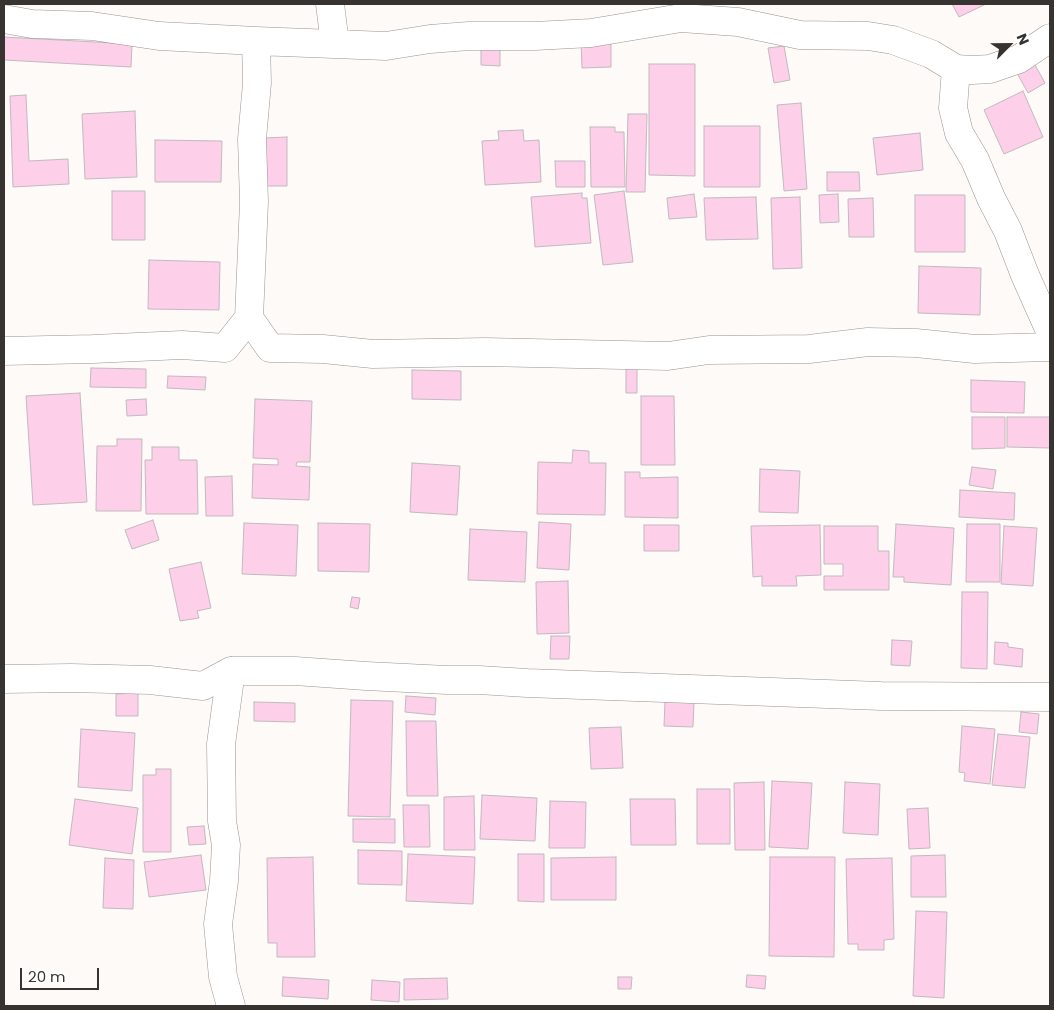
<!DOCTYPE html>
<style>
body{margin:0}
#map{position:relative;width:1054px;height:1010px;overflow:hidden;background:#fefaf8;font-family:Poppins,sans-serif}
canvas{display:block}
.frame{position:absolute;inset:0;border:5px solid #363331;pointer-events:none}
.north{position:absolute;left:984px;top:20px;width:50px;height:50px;-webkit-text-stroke:4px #fff;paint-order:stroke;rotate:67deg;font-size:14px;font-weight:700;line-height:20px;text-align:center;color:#363331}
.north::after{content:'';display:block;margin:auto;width:18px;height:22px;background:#363331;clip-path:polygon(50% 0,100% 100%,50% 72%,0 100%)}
.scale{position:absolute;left:20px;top:968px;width:79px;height:22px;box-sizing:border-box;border:2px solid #363331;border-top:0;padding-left:6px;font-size:15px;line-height:18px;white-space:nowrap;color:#363331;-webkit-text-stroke:4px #fff;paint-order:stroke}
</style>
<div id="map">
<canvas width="1054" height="1010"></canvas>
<div class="frame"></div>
<div class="north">N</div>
<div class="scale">20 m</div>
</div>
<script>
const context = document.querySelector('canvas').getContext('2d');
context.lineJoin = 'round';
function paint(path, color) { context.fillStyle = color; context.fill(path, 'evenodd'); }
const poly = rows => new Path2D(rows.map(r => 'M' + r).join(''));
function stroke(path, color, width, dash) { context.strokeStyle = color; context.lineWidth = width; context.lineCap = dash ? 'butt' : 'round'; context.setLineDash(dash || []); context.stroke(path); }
const building = poly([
 [952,4,986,4,959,17,952,4],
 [4,37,132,44,131,67,4,60,4,37],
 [611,40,611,67,582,68,581,41,611,40],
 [481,42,500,43,500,66,481,65,481,42],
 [784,46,790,80,774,83,768,48,784,46],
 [1034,63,1045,83,1028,93,1017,73,1034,63],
 [649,64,695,64,695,176,649,175,649,64],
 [1023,91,1043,137,1004,154,984,110,1023,91],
 [26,95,29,161,68,159,69,184,13,187,10,96,26,95],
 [801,103,807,189,784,191,777,105,801,103],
 [135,111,137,177,85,179,82,114,135,111],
 [628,114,647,114,645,192,626,192,628,114],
 [704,126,760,126,760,187,704,187,704,126],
 [590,127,615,127,615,132,624,132,625,187,591,187,590,127],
 [523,130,524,141,539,140,541,182,485,185,482,141,499,140,498,131,523,130],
 [920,133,923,170,877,175,873,138,920,133],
 [287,137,287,186,265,186,264,138,287,137],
 [155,140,222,141,221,182,155,182,155,140],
 [555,161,585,161,585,187,556,187,555,161],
 [827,172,859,172,860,191,827,191,827,172],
 [112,191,145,191,145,240,112,240,112,191],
 [624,191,633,262,603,265,594,195,624,191],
 [582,193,582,198,587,198,591,243,535,247,531,197,582,193],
 [694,194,697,217,669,219,667,198,694,194],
 [838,194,839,222,820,223,819,195,838,194],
 [915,195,965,195,965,252,915,252,915,195],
 [756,197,758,239,706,240,704,198,756,197],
 [800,197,802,268,773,269,771,198,800,197],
 [873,198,874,237,849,237,848,199,873,198],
 [149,260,220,262,219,310,148,309,149,260],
 [919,266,981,268,980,315,918,313,919,266],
 [91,368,146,369,146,388,90,387,91,368],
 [626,368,637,368,637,393,626,393,626,368],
 [412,370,461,371,461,400,412,399,412,370],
 [168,376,206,377,205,390,167,388,168,376],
 [971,380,1025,382,1024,413,971,412,971,380],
 [80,393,87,502,33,505,26,396,80,393],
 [641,396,674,396,675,465,641,465,641,396],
 [146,399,147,415,127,416,126,400,146,399],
 [255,399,312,401,310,462,297,462,296,466,310,467,309,500,252,498,253,464,278,465,278,459,253,458,255,399],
 [972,417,1005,417,1005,448,972,449,972,417],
 [1007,417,1050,417,1050,448,1007,447,1007,417],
 [117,439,142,439,141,511,96,511,97,446,117,446,117,439],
 [152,447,179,447,179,460,197,460,198,514,146,514,145,460,152,460,152,447],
 [573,450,589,451,589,463,606,463,605,515,537,514,538,462,572,463,573,450],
 [412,463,460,466,457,515,410,512,412,463],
 [972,467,996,470,993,489,969,485,972,467],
 [760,469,800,471,798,513,759,512,760,469],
 [625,472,640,472,640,478,678,477,678,518,625,517,625,472],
 [232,476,233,516,206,516,205,477,232,476],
 [960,490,1015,493,1014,520,959,517,960,490],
 [153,520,159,540,132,549,125,530,153,520],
 [539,522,571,524,569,570,537,568,539,522],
 [244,523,298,525,296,576,242,574,244,523],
 [318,523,370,524,369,572,318,571,318,523],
 [896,524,954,528,951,585,904,582,904,577,893,577,896,524],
 [967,524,1000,524,1000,582,966,582,967,524],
 [644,525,679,525,679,551,644,551,644,525],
 [820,525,821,575,796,576,797,586,762,586,762,576,753,577,751,526,820,525],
 [824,526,878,526,878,551,889,551,889,590,824,590,824,576,843,576,843,564,824,564,824,526],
 [1004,526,1037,528,1033,586,1001,584,1004,526],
 [470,529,527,532,525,582,468,580,470,529],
 [201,562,211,608,197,611,199,618,180,621,169,569,201,562],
 [568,581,569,633,537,634,536,582,568,581],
 [962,592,988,592,987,669,961,668,962,592],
 [352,597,360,598,358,609,350,607,352,597],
 [551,636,570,636,569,659,550,659,551,636],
 [892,640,912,641,910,666,891,665,892,640],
 [995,642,1008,643,1008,647,1023,649,1022,667,994,664,995,642],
 [138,693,138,716,116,716,116,694,138,693],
 [406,696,436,698,435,715,405,712,406,696],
 [351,700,393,701,390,817,348,816,351,700],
 [665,701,694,702,693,727,664,726,665,701],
 [254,702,295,703,295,722,254,721,254,702],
 [1021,712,1039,714,1037,734,1019,732,1021,712],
 [406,721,436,721,438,796,407,796,406,721],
 [962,726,995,729,990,784,964,781,965,773,959,772,962,726],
 [621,727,623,768,591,769,589,728,621,727],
 [81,729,135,733,132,791,78,787,81,729],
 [998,734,1030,737,1025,788,992,785,998,734],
 [156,769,171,769,171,852,143,852,143,775,156,775,156,769],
 [772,781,812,783,808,849,769,847,772,781],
 [764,782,765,850,735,850,734,783,764,782],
 [845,782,880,784,878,835,843,833,845,782],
 [697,789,730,789,730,844,697,844,697,789],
 [482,795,537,798,535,841,480,839,482,795],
 [474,796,475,850,444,850,444,797,474,796],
 [75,799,138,808,132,854,69,845,75,799],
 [630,799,675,799,676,845,631,845,630,799],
 [550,801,586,802,585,848,549,848,550,801],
 [403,805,429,805,430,847,404,847,403,805],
 [928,808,930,848,909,849,907,809,928,808],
 [353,819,395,819,395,843,353,842,353,819],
 [204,826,206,844,189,845,187,827,204,826],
 [358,850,402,851,402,885,358,884,358,850],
 [408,854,475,857,473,904,406,901,408,854],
 [518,854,544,854,544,902,518,901,518,854],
 [201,855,206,890,149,897,144,862,201,855],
 [945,855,946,897,911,897,911,856,945,855],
 [313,857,315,957,277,957,277,943,268,943,267,858,313,857],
 [616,857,616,900,551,900,551,858,616,857],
 [770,857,835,857,834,957,769,956,770,857],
 [105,858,134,860,133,909,103,908,105,858],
 [892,858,894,939,884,940,884,950,858,950,858,944,848,944,846,859,892,858],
 [916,911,947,912,944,998,913,996,916,911],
 [747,975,766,976,765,989,746,987,747,975],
 [283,977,329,980,328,999,282,996,283,977],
 [618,977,632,977,631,989,618,989,618,977],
 [447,978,448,999,404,1000,404,979,447,978],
 [372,980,400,982,399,1002,371,1000,372,980]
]);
paint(building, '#fdcfe9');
stroke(building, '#c2b9be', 1);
const minor = poly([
 [330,4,335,44],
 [4,19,32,24,92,26,159,36,256,41,386,46,430,39,469,36,535,36,591,33,681,18,738,22,800,35,868,36,893,40,931,54,956,69,972,70,990,69,1019,59,1050,38],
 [256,41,257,83,252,139,254,202,249,318,270,348,323,349,373,354,485,352,668,356,709,350,809,349,868,342,916,343,975,349,1050,347],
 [956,69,953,108,959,133,975,160,991,198,1008,231,1025,275,1050,331],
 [4,351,93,349,182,345,225,348,249,318],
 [231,671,295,671,366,676,447,680,479,680,527,683,881,696,1050,697],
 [4,679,71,678,150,680,203,686,231,671,221,744,222,821,226,845,224,881,218,924,223,977,231,1006]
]);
stroke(minor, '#9b938d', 29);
stroke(minor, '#fff', 28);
</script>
